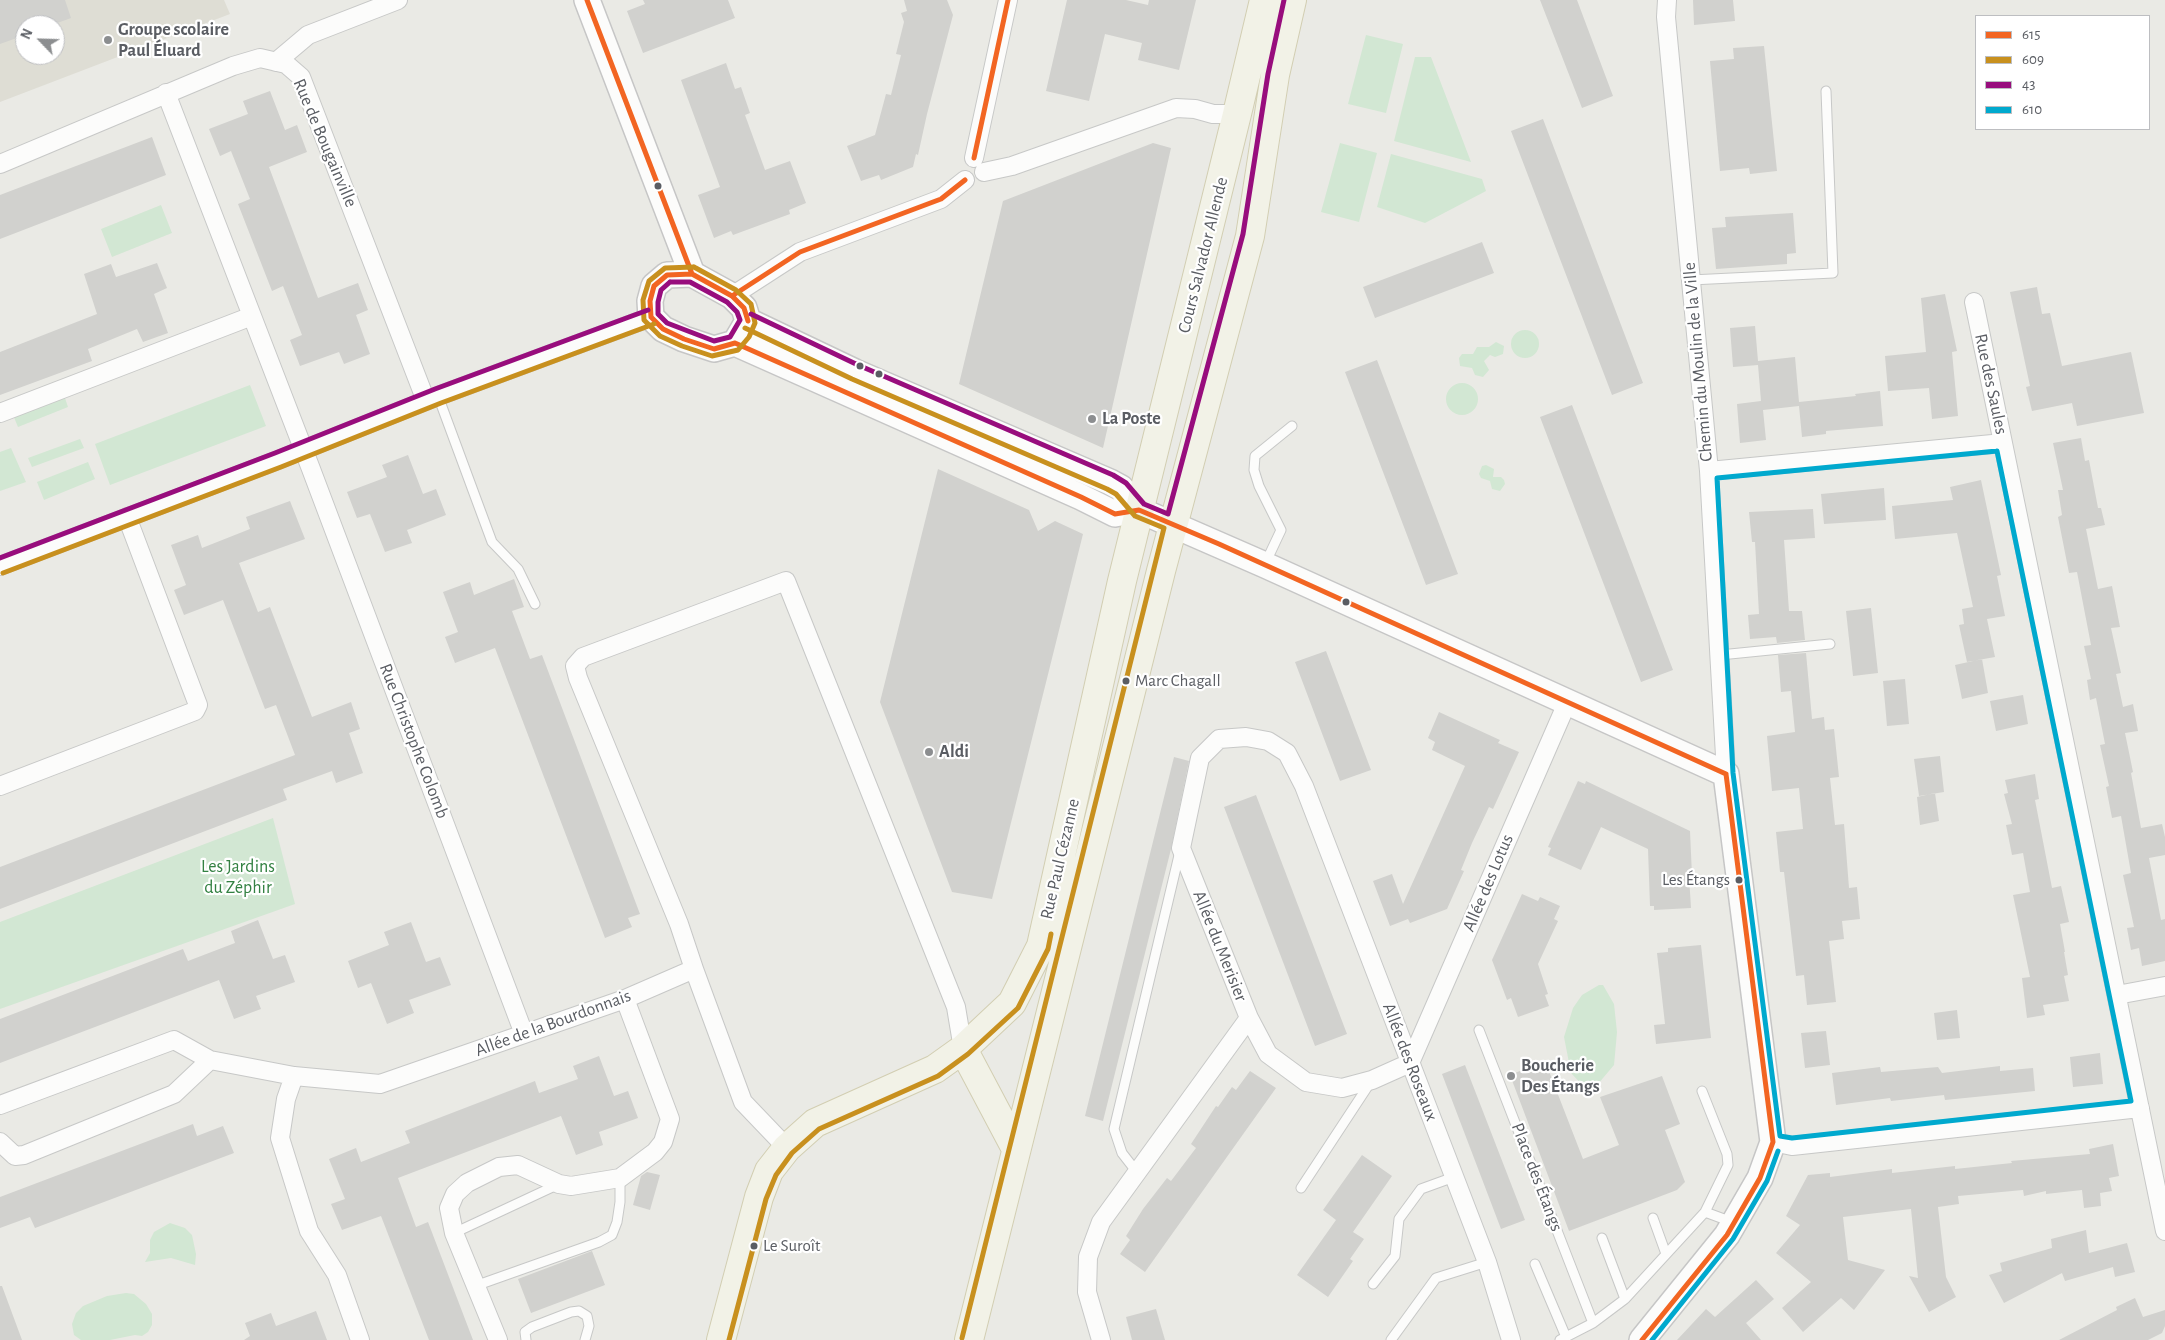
<!DOCTYPE html>
<meta charset="utf-8">
<style>
body{margin:0}
#map{position:relative;width:2165px;height:1340px;overflow:hidden;background:#eaeae5;font-family:"Alegreya Sans",sans-serif}
canvas{display:block}
.legend{position:absolute;left:1975px;top:15px;width:175px;height:115px;box-sizing:border-box;background:#fff;border:1px solid #bdbec1;margin:0;padding:6px 9px;list-style:none;font-size:15px;color:#5a5d63}
.legend li{display:flex;align-items:center;gap:10px;height:25px}
.legend b{width:25px;border:1px solid #bdbec1}
.north{position:absolute;left:15px;top:15px;width:50px;height:50px;box-sizing:border-box;background:#fff;border:1px solid #bdbec1;border-radius:50%;rotate:294deg;font-size:14px;font-weight:700;line-height:20px;text-align:center;color:#5a5d63}
.north::after{content:'';display:block;margin:auto;width:18px;height:22px;background:#8c8e90;clip-path:polygon(50% 0,100% 100%,50% 72%,0 100%)}
</style>
<div id="map">
<canvas width="2165" height="1340"></canvas>
<ul class="legend">
<li><b style="height:6px;background:#f26522"></b>615</li>
<li><b style="height:6px;background:#c8901e"></b>609</li>
<li><b style="height:6px;background:#980d7d"></b>43</li>
<li><b style="height:6px;background:#00a9ce"></b>610</li>
</ul>
<div class="north">N</div>
</div>
<script>
const context = document.querySelector('canvas').getContext('2d');
context.lineJoin = 'round';
function paint(path, color) { context.fillStyle = color; context.fill(path, 'evenodd'); }
const poly = rows => new Path2D(rows.map(r => 'M' + r).join(''));
function stroke(path, color, width, dash) { context.strokeStyle = color; context.lineWidth = width; context.lineCap = dash ? 'butt' : 'round'; context.setLineDash(dash || []); context.stroke(path); }
function label(font, color, halo, rows, align = 'center') {
  context.font = font + ' "Alegreya Sans",sans-serif'; context.lineWidth = 4.5; context.setLineDash([]); context.textBaseline = 'middle'; context.strokeStyle = halo; context.fillStyle = color; for (const [text, x, y, turn = 0] of rows) {
    context.save(); context.translate(x, y); context.rotate((+turn || 0) * Math.PI / 180); context.textAlign = isNaN(turn) ? turn : align; if (halo) context.strokeText(text, 0, 0); context.fillText(text, 0, 0); context.restore();
  }
}
paint(poly([
 [0,0,224,0,230,14,0,102],
 [25,25,55,25,55,55,25,55]
]), '#deddd4');
paint(poly([
 [1366,35,1403,44,1386,113,1348,104],
 [1415,57,1431,57,1471,162,1394,141],
 [1340,143,1377,153,1359,222,1321,212],
 [1391,154,1482,179,1486,191,1425,223,1377,207],
 [161,205,172,233,112,257,101,229],
 '1511 344a14 14 0 1 1 28 0a14 14 0 1 1-28 0Z',
 [1496,342,1504,346,1503,354,1495,357,1490,355,1484,361,1489,370,1483,377,1475,375,1472,368,1460,366,1459,358,1462,354,1473,354,1477,347,1489,347],
 '1446 399a16 16 0 1 1 32 0a16 16 0 1 1-32 0Z',
 [250,385,266,426,110,485,95,444],
 [64,395,68,407,18,427,13,415],
 [80,439,84,448,32,467,28,458],
 [11,448,26,482,0,491,0,452],
 [88,462,95,479,44,500,37,482],
 [1486,465,1494,469,1493,477,1501,477,1504,480,1505,484,1500,491,1492,489,1490,481,1481,478,1479,474,1482,466],
 [273,818,295,904,0,1009,0,922],
 [1599,985,1603,985,1614,1004,1617,1032,1614,1065,1598,1084,1584,1087,1571,1073,1564,1037,1573,1008,1582,995],
 [170,1223,185,1228,192,1235,196,1254,195,1265,171,1258,145,1262,150,1253,150,1240,154,1232],
 [126,1293,134,1294,146,1304,152,1314,152,1325,148,1332,142,1336,135,1335,110,1340,81,1340,74,1335,72,1324,76,1313,83,1306,107,1296]
]), '#d2e7d3');
paint(poly([
 [0,0,65,0,71,18,52,25,25,25,25,35,0,44],
 [643,0,728,0,735,18,643,53,627,11,645,4],
 [904,0,947,0,953,15,927,114,918,155,916,154,913,167,881,180,879,175,861,181,847,146,875,135,886,94,891,95,901,55,896,54,904,22,901,13,907,11],
 [1067,0,1126,0,1148,5,1149,0,1196,0,1179,70,1138,60,1142,43,1105,34,1089,101,1046,91],
 [1540,0,1577,0,1613,96,1582,108],
 [1693,0,1733,0,1735,21,1694,25],
 [1764,46,1777,171,1750,174,1749,168,1720,171,1710,61,1734,59,1733,48],
 [726,63,735,89,741,87,750,113,745,115,765,170,790,161,806,203,789,210,790,214,733,235,731,231,714,238,698,195,720,187,681,80],
 [270,91,285,130,297,125,307,152,269,167,318,298,358,283,368,310,356,315,370,354,344,364,339,352,300,366,290,340,302,335,283,286,272,291,238,204,250,199,231,151,220,156,209,129,248,114,243,101],
 [1543,119,1643,383,1612,395,1511,131],
 [152,137,166,175,0,239,0,195],
 [1153,143,1171,148,1103,448,959,384,1003,201],
 [1793,213,1796,253,1787,254,1787,264,1716,269,1712,228,1726,227,1725,217],
 [1482,242,1494,273,1375,318,1363,287],
 [157,263,167,288,154,294,168,333,143,342,137,329,88,349,92,361,0,395,0,352,97,314,84,274,111,264,116,277],
 [2037,287,2042,314,2050,313,2062,366,2131,352,2144,413,2077,426,2072,403,2032,411,2026,387,2030,386,2010,292],
 [1945,294,1957,351,1952,352,1958,416,1932,419,1929,388,1888,391,1885,356,1926,352,1921,298],
 [1755,326,1758,361,1795,357,1799,402,1856,396,1855,394,1880,391,1883,426,1826,431,1826,434,1802,437,1799,406,1763,410,1766,440,1740,443,1737,404,1761,401,1758,365,1733,367,1730,328],
 [1377,360,1458,574,1426,585,1345,372],
 [1572,405,1673,670,1641,682,1540,417],
 [2081,438,2085,461,2089,460,2098,508,2101,508,2105,525,2086,529,2098,589,2112,586,2120,627,2111,628,2121,673,2116,674,2123,707,2133,704,2138,731,2125,733,2133,772,2131,773,2141,828,2162,824,2165,837,2165,855,2149,858,2161,920,2165,919,2165,961,2142,966,2139,948,2131,950,2127,928,2134,927,2123,875,2131,873,2121,816,2112,818,2106,787,2109,786,2100,745,2105,744,2096,698,2090,700,2087,680,2091,679,2084,646,2091,645,2077,572,2069,573,2058,517,2062,515,2058,490,2063,490,2053,443],
 [408,455,423,494,436,489,446,515,407,530,412,543,385,552,370,514,357,518,347,492,387,477,382,465],
 [938,469,1029,510,1038,531,1055,521,1083,534,992,899,952,892,880,702],
 [1981,480,2001,575,1997,576,2005,616,1987,619,1995,657,1967,662,1959,625,1964,624,1962,609,1973,607,1957,533,1895,539,1892,506,1953,500,1950,487],
 [1884,488,1886,520,1824,524,1821,494],
 [290,501,305,539,239,563,258,612,270,607,312,717,351,702,360,729,349,733,363,773,336,783,332,771,283,789,287,800,0,909,0,867,295,755,276,705,265,709,223,600,184,615,174,590,186,585,171,545,198,535,202,548,250,529,246,517],
 [1813,509,1815,538,1784,540,1789,611,1802,611,1805,640,1777,643,1776,637,1750,639,1748,615,1759,614,1755,542,1752,542,1749,512],
 [514,579,524,607,512,611,530,659,542,655,640,914,628,918,632,927,605,938,495,648,455,663,445,637,458,632,443,592,470,582,474,595],
 [1871,608,1878,673,1853,676,1846,611],
 [1326,651,1371,770,1340,781,1295,662],
 [1806,653,1812,719,1824,717,1825,730,1834,729,1839,777,1830,778,1835,825,1844,824,1849,888,1857,887,1860,919,1842,921,1844,939,1829,941,1836,1002,1807,1005,1804,975,1796,976,1784,872,1780,872,1776,832,1803,829,1799,788,1772,791,1767,736,1795,732,1791,691,1781,692,1778,655],
 [1982,659,1988,693,1962,699,1955,665],
 [1905,679,1909,724,1887,726,1883,681],
 [2023,695,2028,724,1996,731,1990,701],
 [1439,712,1500,740,1498,743,1519,752,1493,809,1489,807,1472,843,1461,870,1464,871,1447,909,1410,923,1408,919,1390,926,1373,881,1392,874,1403,904,1465,766,1432,750,1435,742,1428,738],
 [1940,756,1944,792,1919,796,1914,759],
 [1174,757,1189,761,1171,849,1103,1121,1085,1116],
 [2035,774,2039,799,2035,800,2052,888,2061,886,2069,922,2060,924,2065,952,2064,952,2068,975,2064,976,2069,1001,2043,1005,2045,1015,2027,1018,2022,978,2030,977,2013,895,2030,892,2023,853,2012,855,2006,825,2012,824,2004,794,2008,793,2005,780],
 [1578,781,1585,784,1586,781,1690,831,1692,876,1689,876,1691,908,1654,910,1654,906,1650,906,1648,849,1601,827,1581,870,1548,855,1551,848,1548,847],
 [1935,793,1939,821,1920,825,1917,797],
 [1256,795,1347,1034,1315,1046,1224,807],
 [1522,894,1538,901,1540,897,1560,906,1554,919,1558,921,1538,964,1548,994,1545,995,1549,1006,1518,1017,1511,998,1507,1000,1492,960],
 [258,920,273,959,285,955,295,982,256,996,261,1009,234,1019,219,980,0,1063,0,1019,183,949,188,961,235,943,231,931],
 [411,922,426,962,440,957,451,985,409,1000,414,1013,387,1024,371,983,358,988,348,961,389,945,384,932],
 [1701,945,1711,1038,1656,1044,1654,1025,1665,1024,1657,953,1668,952,1668,948],
 [1957,1010,1960,1038,1937,1040,1934,1013],
 [1826,1031,1830,1065,1805,1068,1801,1033],
 [2100,1053,2103,1084,2073,1087,2070,1057],
 [599,1056,614,1096,628,1091,638,1118,599,1132,603,1145,576,1155,561,1116,398,1178,416,1227,428,1222,473,1340,429,1340,381,1216,342,1230,331,1204,345,1199,329,1159,356,1148,361,1162,410,1143,405,1131,535,1081,539,1093,578,1079,573,1066],
 [1545,1061,1583,1159,1619,1145,1600,1097,1662,1076,1680,1124,1665,1130,1685,1182,1677,1190,1569,1231,1510,1075],
 [1465,1065,1525,1220,1501,1229,1442,1074],
 [2000,1066,2000,1071,2033,1068,2035,1091,1945,1100,1944,1095,1891,1101,1890,1098,1836,1105,1832,1073,1880,1067,1881,1072,1938,1067,1942,1073],
 [1250,1071,1276,1088,1145,1272,1120,1254,1130,1240,1126,1236,1143,1209,1167,1178,1171,1181,1196,1148,1191,1144,1216,1106,1218,1107,1232,1087,1236,1090],
 [193,1124,197,1136,223,1126,234,1153,35,1228,30,1217,0,1228,0,1197],
 [2113,1144,2119,1176,2109,1178,2112,1191,2100,1193,2101,1206,2084,1208,2082,1190,2046,1194,2046,1191,2024,1196,2023,1190,1958,1196,1959,1204,1938,1207,1946,1277,1956,1297,1929,1312,1909,1276,1918,1278,1911,1209,1843,1217,1848,1260,1885,1270,1854,1310,1841,1298,1803,1332,1782,1308,1811,1282,1776,1253,1800,1225,1786,1216,1808,1175,1830,1173,1830,1177,1892,1169,1892,1173,1955,1166,1955,1169,2012,1163,2011,1161,2090,1154,2089,1149],
 [1362,1155,1392,1176,1353,1232,1364,1239,1350,1259,1353,1261,1328,1297,1297,1275,1336,1220,1323,1210],
 [647,1172,660,1175,650,1210,633,1205,641,1176],
 [2086,1230,2089,1253,2127,1243,2135,1272,2115,1277,2113,1267,2065,1281,2062,1273,2004,1303,1989,1275,2002,1271,2000,1263,2052,1248,2051,1239],
 [592,1251,605,1285,531,1313,518,1279],
 [1756,1280,1774,1299,1746,1323,1761,1340,1677,1340,1706,1309,1715,1317],
 [0,1286,2,1286,22,1340,0,1340],
 [2135,1298,2143,1317,2165,1310,2165,1326,2162,1333,2148,1340,2059,1340,2117,1310,2116,1307],
 [1156,1309,1165,1340,1132,1340,1126,1317],
 [316,1311,327,1340,244,1340,250,1336,245,1323,271,1313,276,1326]
]), '#d1d1ce');
const lane = poly([
 [1691,280,1833,273,1826,91],
 [438,396,492,542,518,569,535,604],
 [1265,564,1281,530,1259,486,1254,470,1255,456,1292,426],
 [1720,655,1830,644],
 [1479,1030,1593,1323],
 [1702,1091,1727,1154,1728,1165,1705,1212],
 [1136,1171,1122,1153,1114,1129,1180,851],
 [1301,1188,1370,1083],
 [1653,1218,1666,1254],
 [454,1233,559,1184],
 [1602,1238,1625,1299],
 [1535,1264,1566,1337],
 [1373,1284,1395,1256,1399,1219,1421,1189,1454,1177],
 [475,1286,599,1242,612,1235,617,1222,620,1202,620,1178],
 [526,1340,525,1332,532,1327,571,1312,579,1311,587,1316,589,1326,585,1340],
 [1391,1340,1436,1278,1487,1262],
 [1560,1340,1593,1323,1625,1299,1705,1212,1732,1222]
]);
const street = poly([
 [1667,0,1666,17,1709,471,1726,774],
 [276,62,308,35,398,0],
 [166,93,311,469,524,1034],
 [974,158,1008,0],
 [0,164,233,66,260,58,286,64,301,77,426,401],
 [984,172,1012,166,1176,108,1195,109,1213,114,1237,114],
 [732,296,800,252,941,199,965,180],
 [1974,302,2165,1231],
 [0,413,252,316],
 [1709,471,2003,443],
 [0,566,278,460,438,396,651,317],
 [0,786,195,711,198,705,127,517],
 [694,969,679,924,578,678,575,666,583,657,786,581,956,1007,963,1049],
 [2117,995,2165,986],
 [1249,1018,1268,1054,1306,1082,1342,1088,1372,1080,1410,1063,1567,703],
 [294,1076,286,1099,280,1138,309,1231,337,1275,360,1340],
 [0,1105,174,1040,210,1060,294,1076,380,1084,625,999,694,969,743,1102,787,1148],
 [0,1142,15,1156,24,1155,174,1094,210,1060],
 [1773,1142,1792,1146,2140,1108],
 [498,1340,454,1233,449,1208,455,1194,467,1183,499,1167,518,1165,559,1184,571,1186,620,1178,655,1152,663,1142,670,1119,625,999],
 [1101,1340,1087,1292,1088,1257,1101,1222,1249,1018,1181,848,1200,758,1219,739,1246,737,1268,741,1287,753,1304,786,1487,1262,1511,1340]
]);
const secondary = poly([
 [587,0,692,274],
 [692,274,732,296,744,308,748,321,735,343,714,349,684,339,663,329,651,317,650,301,654,286,667,275,692,274],
 [748,321,855,372,1110,482,1121,488,1139,510,1265,565,1726,774,1773,1142,1760,1178,1727,1235,1642,1340],
 [735,343,1081,497,1115,514,1139,510]
]);
const primary = poly([
 [963,1049,1016,1149],
 [721,1340,759,1197,769,1171,787,1148,815,1123,935,1069,963,1049,1012,1003,1041,946,1122,581,1237,114,1264,0],
 [969,1340,1161,571,1250,236,1275,75,1292,0]
]);
stroke(lane, '#c7c8c7', 11);
stroke(street, '#c7c8c7', 20);
stroke(secondary, '#c6c6c6', 28);
stroke(primary, '#d2ceb2', 30);
stroke(lane, '#fcfcfb', 9);
stroke(street, '#fcfcfb', 18);
stroke(secondary, '#fcfcfb', 25);
stroke(primary, '#f2f2e7', 28);
stroke(poly([
 [587,0,692,274],
 [974,158,1008,0],
 [732,296,800,252,941,199,965,180],
 [735,343,714,349,684,339,663,329,651,317,650,301,654,286,667,275,692,274,732,296,744,308,748,321],
 [735,343,1081,497,1115,514,1139,510,1219,544,1726,774],
 [1642,1340,1727,1235,1760,1178,1773,1142,1726,774]
]), '#f26522', 5);
stroke(poly([
 [694,267,736,290,751,304,755,323,749,337,738,350,712,356,682,346,660,336,644,320,643,300,649,281,665,268,694,267],
 [745,328,852,379,1107,489,1116,494,1135,516,1164,528,962,1338],
 [3,573,281,467,441,403,654,324],
 [729,1340,766,1199,776,1175,792,1153,819,1129,938,1076,968,1054,1018,1008,1048,949,1051,934]
]), '#c8901e', 5);
stroke(poly([
 [670,282,690,282,727,302,737,312,740,320,730,337,714,341,667,323,658,314,658,302,661,290,670,282],
 [751,314,858,365,1113,475,1126,483,1144,504,1168,514,1243,234,1268,74,1284,0],
 [0,558,275,453,435,389,648,310]
]), '#980d7d', 5);
stroke(poly([
 [1997,451,2131,1101,1792,1138,1780,1136,1733,773,1717,478,1997,451],
 [1652,1340,1733,1239,1767,1181,1778,1151]
]), '#00a9ce', 5);
for (const [x, y, r, color] of [
 [108,40,5,"#8c8e90"],
 [658,186,4.5,"#5a5d63"],
 [860,366,4.5,"#5a5d63"],
 [879,374,4.5,"#5a5d63"],
 [1092,419,5,"#8c8e90"],
 [1346,602,4.5,"#5a5d63"],
 [1126,681,4.5,"#5a5d63"],
 [929,752,5,"#8c8e90"],
 [1739,880,4.5,"#5a5d63"],
 [1511,1076,5,"#8c8e90"],
 [754,1246,4.5,"#5a5d63"]
]) { const dot = new Path2D(); dot.arc(x, y, r, 0, 2 * Math.PI); context.fillStyle = color; context.fill(dot); stroke(dot, '#fff', 2); }
label('17px', '#5a5d63', '#fff', [
 ["Marc Chagall",1135,681],
 ["Les Étangs",1730,880,"right"],
 ["Le Suroît",763,1246]
], 'left');
label('bold 18px', '#5a5d63', '#fff', [
 ["Groupe scolaire",118,30],
 ["Paul Éluard",118,51],
 ["La Poste",1102,419],
 ["Aldi",939,752],
 ["Boucherie",1521,1066],
 ["Des Étangs",1521,1087]
], 'left');
label('18px', '#5a5d63', '#fff', [
 ["Rue de Bougainville",325,143,67],
 ["Cours Salvador Allende",1203,255,-76],
 ["Chemin du Moulin de la Ville",1698,362,-95],
 ["Rue des Saules",1991,384,78],
 ["Rue Christophe Colomb",414,741,69],
 ["Rue Paul Cézanne",1060,859,-77],
 ["Allée des Lotus",1488,883,-67],
 ["Allée du Merisier",1220,946,68],
 ["Allée de la Bourdonnais",553,1023,-20],
 ["Allée des Roseaux",1410,1062,69],
 ["Place des Étangs",1537,1177,69]
]);
label('18px', '#338142', '#fff', [
 ["Les Jardins",238,867],
 ["du Zéphir",238,888]
]);
</script>
